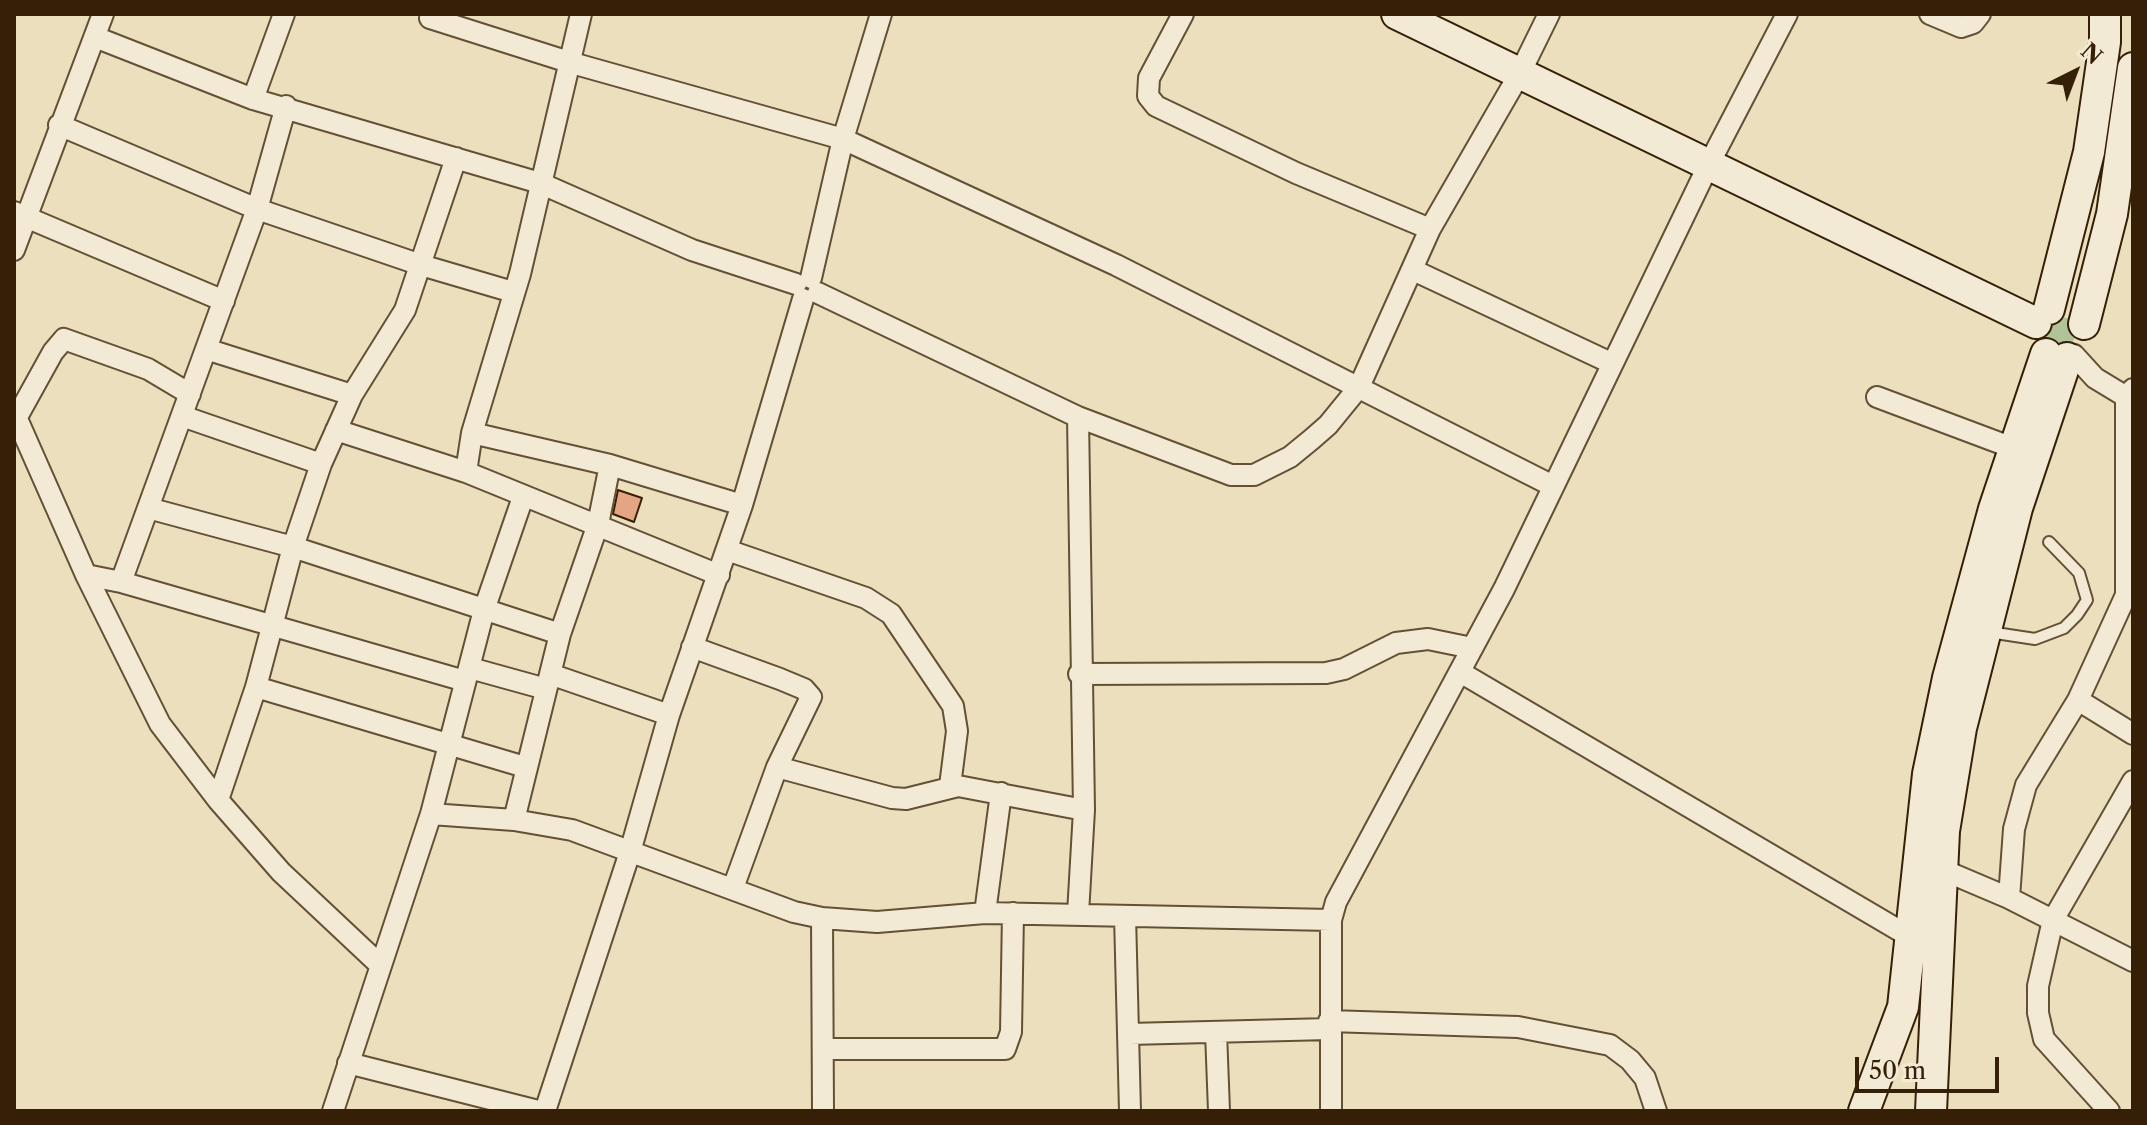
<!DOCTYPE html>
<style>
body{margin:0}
#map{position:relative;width:2147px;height:1125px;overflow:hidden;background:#ecdfbe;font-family:"Libre Caslon Text",serif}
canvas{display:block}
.frame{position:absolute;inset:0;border:16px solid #352007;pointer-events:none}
.north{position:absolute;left:2035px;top:32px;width:80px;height:80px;-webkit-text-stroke:6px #f3ead5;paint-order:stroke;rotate:42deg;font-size:22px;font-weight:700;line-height:32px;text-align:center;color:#352007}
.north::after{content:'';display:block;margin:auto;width:28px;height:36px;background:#352007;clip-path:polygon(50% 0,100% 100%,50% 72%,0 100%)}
.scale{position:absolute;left:1855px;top:1057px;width:144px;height:36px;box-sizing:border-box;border:4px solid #352007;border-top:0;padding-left:10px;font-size:24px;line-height:28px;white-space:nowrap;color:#352007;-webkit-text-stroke:6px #f3ead5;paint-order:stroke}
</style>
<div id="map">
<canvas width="2147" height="1125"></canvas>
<div class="frame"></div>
<div class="north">N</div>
<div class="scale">50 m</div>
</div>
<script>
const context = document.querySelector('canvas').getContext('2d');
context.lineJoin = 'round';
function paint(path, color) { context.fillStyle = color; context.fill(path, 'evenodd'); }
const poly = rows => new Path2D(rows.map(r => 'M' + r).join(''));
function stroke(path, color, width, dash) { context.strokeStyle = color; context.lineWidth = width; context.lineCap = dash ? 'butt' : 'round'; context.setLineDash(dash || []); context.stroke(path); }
paint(poly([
 '2046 332a15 15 0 1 1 30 0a15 15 0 1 1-30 0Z'
]), '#b1c397');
const building = poly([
 [618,490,642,498,634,522,613,514,618,490]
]);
paint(building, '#e5a585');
stroke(building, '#352007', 2);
const lane = poly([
 [1989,632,2035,639,2064,628,2077,615,2087,600,2079,573,2049,542]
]);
const street = poly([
 [432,14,430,18,572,63,843,139,1116,265,1553,486],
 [1183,14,1149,78,1148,96,1156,106,1296,173,1430,229],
 [1930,14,1961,27,1973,23,1980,14],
 [95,37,253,99,540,183,692,250,796,284],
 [253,99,284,14],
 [59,125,257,209,421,265,513,292],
 [14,212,224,301],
 [14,250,103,14],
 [1413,270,1611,363],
 [811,278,843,139,881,14],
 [818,293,1078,417,1084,810,1078,914],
 [206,349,352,395],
 [2074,355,2095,378,2133,401],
 [1877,397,2013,448],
 [14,412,86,575,160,724,218,800],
 [182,416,321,464],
 [17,417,53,352,64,339,148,369,190,394],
 [1078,417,1231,475,1254,475,1290,457,1312,439,1328,425,1359,387,1430,229,1520,73,1549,14],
 [336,430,466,472,719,575],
 [472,433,610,465,742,505],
 [466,472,472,433,520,274,581,14],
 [148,508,293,547,560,634],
 [727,550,866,598,891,614,953,706,957,731,950,786],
 [86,575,121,582,257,209,286,106],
 [121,582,465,681],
 [692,647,780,679,804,689,811,697,777,767,733,888],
 [470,668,546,689],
 [1460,672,1912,938],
 [550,674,669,715],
 [1079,674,1326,673,1344,669,1396,643,1428,639,1472,648],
 [256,687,525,767],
 [2078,700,2133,734],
 [777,767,892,798,906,799,958,786,1084,810],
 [431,814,514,820,572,830,794,912,822,918,877,922,985,913,1331,920],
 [514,820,560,634,598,524,610,465],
 [1943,870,2009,898,2133,961],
 [2009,898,2014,829,2026,785,2078,700,2126,595,2126,397,2133,389],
 [985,913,1001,793],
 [1125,916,1130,1111],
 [822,918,823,1111],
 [380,965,281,872,218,800,256,687,293,547,321,464,352,395,405,310,456,158],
 [1329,1021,1518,1027,1610,1045,1630,1060,1645,1078,1656,1111],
 [1216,1032,1219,1111],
 [1129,1034,1329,1029],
 [825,1049,1005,1049,1011,1032,1013,913],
 [348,1063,538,1111],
 [333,1111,431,814,484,610,523,497],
 [545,1111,630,852,669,715,742,505,803,299],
 [1331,1111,1331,920,1336,902,1504,589,1710,162,1787,14],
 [2109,1111,2044,1039,2038,1013,2038,986,2053,920,2133,781]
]);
const secondary = poly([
 [1397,14,2036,323],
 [2049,309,2089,152,2105,42,2105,14],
 [2084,324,2112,214,2133,68],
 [1864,1111,1903,1007,1928,774,1948,678,1994,509,2046,354],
 [1931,1111,1944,831,1961,728,2017,508,2067,358]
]);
stroke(lane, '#635035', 14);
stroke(street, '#635035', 24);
stroke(secondary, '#352007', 34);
stroke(lane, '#f3ead5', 10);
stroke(street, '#f3ead5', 20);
stroke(secondary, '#f3ead5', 30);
</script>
